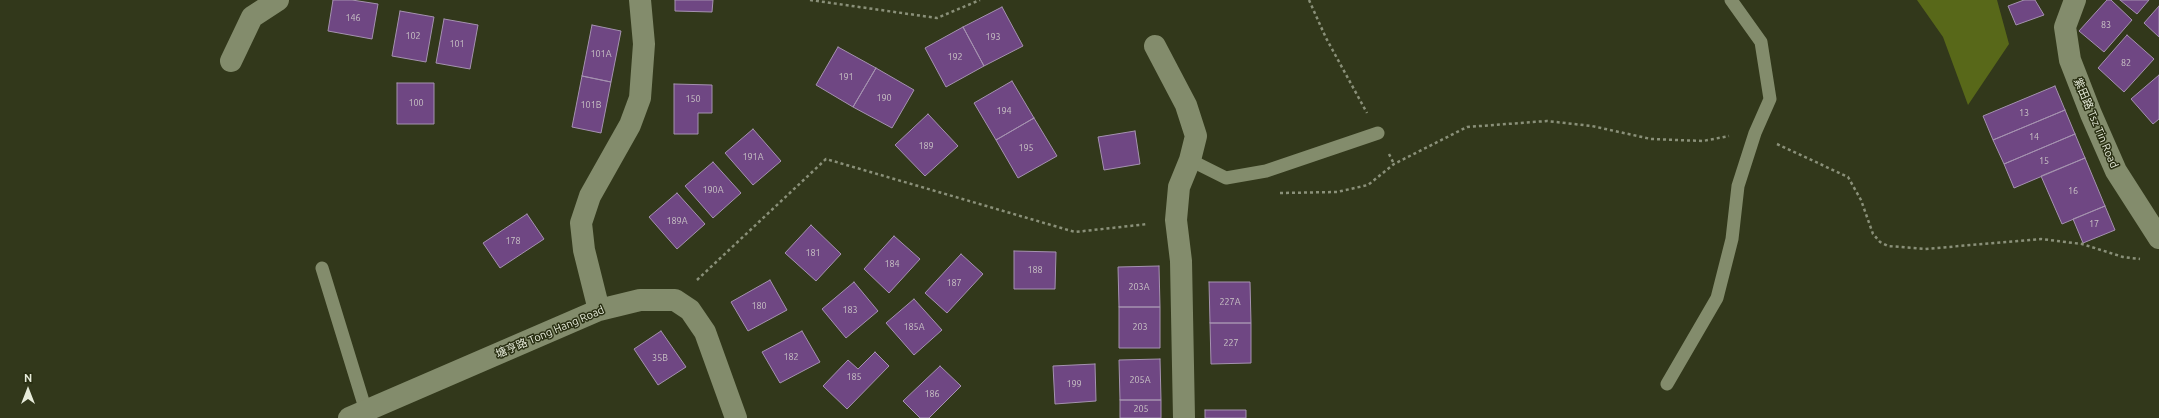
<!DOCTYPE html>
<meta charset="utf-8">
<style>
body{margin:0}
#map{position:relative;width:2159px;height:418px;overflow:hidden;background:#32381b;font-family:Ubuntu,sans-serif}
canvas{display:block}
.north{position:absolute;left:8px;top:370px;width:40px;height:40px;-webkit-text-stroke:3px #282e11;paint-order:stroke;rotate:0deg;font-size:11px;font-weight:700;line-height:16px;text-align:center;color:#e7ecdb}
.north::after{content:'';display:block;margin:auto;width:14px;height:18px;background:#e7ecdb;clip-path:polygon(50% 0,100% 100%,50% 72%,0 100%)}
</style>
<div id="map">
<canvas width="2159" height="418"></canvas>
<div class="north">N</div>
</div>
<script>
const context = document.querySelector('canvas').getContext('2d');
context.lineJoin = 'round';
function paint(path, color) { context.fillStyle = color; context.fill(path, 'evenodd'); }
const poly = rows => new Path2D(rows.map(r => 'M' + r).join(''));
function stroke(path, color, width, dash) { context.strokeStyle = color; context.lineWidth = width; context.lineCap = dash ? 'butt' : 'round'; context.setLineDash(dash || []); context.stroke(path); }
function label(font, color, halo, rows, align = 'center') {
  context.font = font + ' Ubuntu,"Noto Sans TC",sans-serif'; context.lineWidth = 3; context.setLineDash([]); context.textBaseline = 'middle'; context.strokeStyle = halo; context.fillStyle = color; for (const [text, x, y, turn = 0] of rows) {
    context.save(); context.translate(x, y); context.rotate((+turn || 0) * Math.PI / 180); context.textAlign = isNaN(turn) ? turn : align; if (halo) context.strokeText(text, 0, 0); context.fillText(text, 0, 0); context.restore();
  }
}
paint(poly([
 [1917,0,1997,0,2009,44,1968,105,1943,37]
]), '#586819');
const building = poly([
 [333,0,352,0,378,4,372,39,328,31,333,0],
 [675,0,713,0,712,12,675,11,675,0],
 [2024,0,2035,0,2044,15,2016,25,2008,6,2024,0],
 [2107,0,2111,0,2132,20,2104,52,2079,31,2107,0],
 [2120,0,2149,0,2137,14,2120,0],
 [2159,6,2159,37,2144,23,2159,6],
 [1002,7,1023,46,984,66,963,27,1002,7],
 [400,11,434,17,426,62,392,56,400,11],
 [444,19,478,25,470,69,436,63,444,19],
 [592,25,621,31,611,82,582,76,592,25],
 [963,27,984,66,946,87,925,48,963,27],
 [2127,35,2154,59,2124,92,2098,68,2127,35],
 [838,47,876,68,853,107,816,85,838,47],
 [876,68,914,90,892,128,853,107,876,68],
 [2159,75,2159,119,2153,124,2131,99,2159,75],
 [582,76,611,82,601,133,572,127,582,76],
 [1012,81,1034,118,996,140,974,103,1012,81],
 [397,83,434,83,434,124,397,124,397,83],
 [674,84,712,85,712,113,698,113,698,134,674,134,674,84],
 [2055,86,2065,110,1993,140,1983,116,2055,86],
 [2065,110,2075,134,2004,164,1993,140,2065,110],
 [928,114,958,146,925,176,895,145,928,114],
 [1034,118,1057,156,1018,178,996,140,1034,118],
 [753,129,781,161,753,185,725,153,753,129],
 [1135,131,1140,164,1104,170,1098,137,1135,131],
 [2075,134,2085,158,2014,188,2004,164,2075,134],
 [2085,158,2105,206,2062,224,2041,176,2085,158],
 [713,162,741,193,713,218,685,186,713,162],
 [677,193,705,224,677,249,649,217,677,193],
 [2105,206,2115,230,2083,243,2073,219,2105,206],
 [527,214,544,239,500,268,483,243,527,214],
 [811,225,841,254,816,281,785,253,811,225],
 [894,236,920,259,889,293,864,269,894,236],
 [1014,251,1056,252,1055,289,1014,289,1014,251],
 [961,254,983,274,947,313,925,293,961,254],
 [1159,266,1160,307,1119,307,1118,267,1159,266],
 [770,280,787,310,748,331,731,302,770,280],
 [854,282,878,311,846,338,822,309,854,282],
 [1209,282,1250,282,1251,323,1210,323,1209,282],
 [914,299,942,330,914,355,886,323,914,299],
 [1119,307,1160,307,1160,348,1119,348,1119,307],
 [1210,323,1251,323,1251,363,1211,364,1210,323],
 [661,331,686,367,658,385,634,349,661,331],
 [802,331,820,362,780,383,762,352,802,331],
 [875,352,889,366,847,409,823,386,848,360,858,369,875,352],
 [1160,359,1161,400,1120,400,1119,360,1160,359],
 [1095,364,1096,401,1055,404,1053,366,1095,364],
 [940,366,961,386,929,418,920,418,903,401,940,366],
 [1120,400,1161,400,1161,418,1120,418,1120,400],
 [1205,410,1246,410,1246,418,1205,418,1205,410]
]);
paint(building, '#6f4783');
stroke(building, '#a592b0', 1);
stroke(poly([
 [810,0,937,18,980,0],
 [1309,0,1326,38,1367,113],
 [1777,144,1848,177,1861,200,1873,234,1880,242,1888,246,1925,249,2041,239,2082,244,2123,257,2140,259],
 [1389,154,1394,164],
 [1280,193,1337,192,1368,185,1394,164,1467,127,1547,121,1592,126,1651,139,1703,141,1729,136],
 [697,280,826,159,1075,232,1148,224]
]), '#8a9079', 2.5, [3, 3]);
stroke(poly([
 [1190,160,1226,178,1266,171,1378,133],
 [322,268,366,411],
 [1667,384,1717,298,1732,239,1738,186,1755,133,1770,99,1761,42,1731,0]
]), '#838c6c', 13);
stroke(poly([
 [2075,0,2065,27,2070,60,2091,114,2116,171,2159,238],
 [1155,46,1186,105,1196,136,1190,160,1179,187,1176,220,1181,261,1184,418],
 [231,61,252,17,278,0],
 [599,310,584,250,581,223,590,196,630,125,640,98,644,44,640,0],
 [349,418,599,310,640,300,675,300,690,310,705,332,736,418]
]), '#838c6c', 22);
label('9px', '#c9c3c5', null, [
 ["146",353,18],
 ["83",2106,25],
 ["102",413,36],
 ["193",993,37],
 ["101",457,44],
 ["101A",601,54],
 ["192",955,57],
 ["82",2126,63],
 ["191",846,77],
 ["190",884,98],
 ["150",693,99],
 ["100",416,103],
 ["101B",591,105],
 ["194",1004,111],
 ["13",2024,113],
 ["14",2034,137],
 ["189",926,146],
 ["195",1026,148],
 ["191A",753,157],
 ["15",2044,161],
 ["190A",713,190],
 ["16",2073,191],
 ["189A",677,221],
 ["17",2094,224],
 ["178",513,241],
 ["181",813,253],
 ["184",892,264],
 ["188",1035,270],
 ["187",954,283],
 ["203A",1139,287],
 ["227A",1230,302],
 ["180",759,306],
 ["183",850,310],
 ["185A",914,327],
 ["203",1140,327],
 ["227",1231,343],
 ["182",791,357],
 ["35B",660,358],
 ["185",854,377],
 ["205A",1140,380],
 ["199",1074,384],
 ["186",932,394],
 ["205",1141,409]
]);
label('11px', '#e7ecdb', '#282e11', [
 ["紫田路 Tsz Tin Road",2096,123,67],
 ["塘亨路 Tong Hang Road",550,332,-23]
]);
</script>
